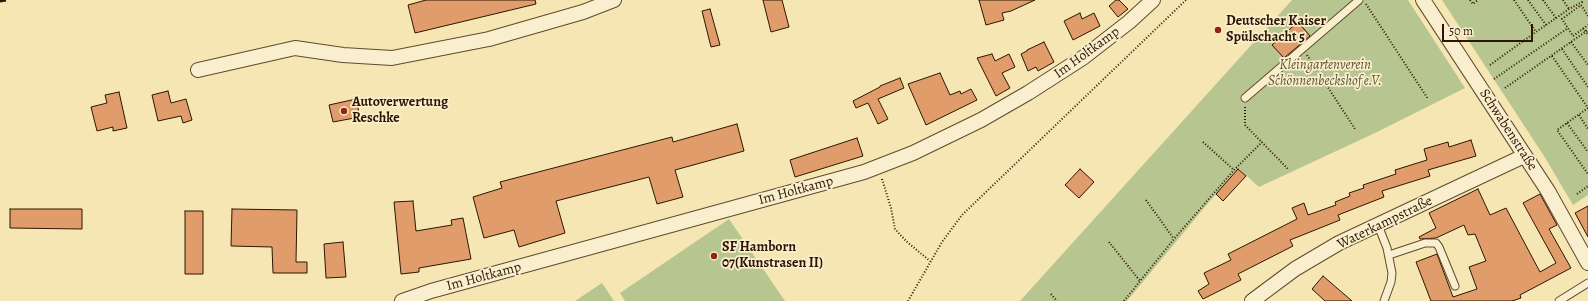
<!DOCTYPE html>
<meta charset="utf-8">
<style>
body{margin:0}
#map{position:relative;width:1588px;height:301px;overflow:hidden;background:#f6e6b3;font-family:Alegreya,serif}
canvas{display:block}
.scale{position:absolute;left:1442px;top:24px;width:91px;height:18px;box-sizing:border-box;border:2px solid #2d1600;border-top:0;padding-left:5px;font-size:12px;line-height:14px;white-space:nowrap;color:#2d1600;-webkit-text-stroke:3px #f9efce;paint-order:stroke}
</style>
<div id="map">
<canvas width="1588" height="301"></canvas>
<div class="scale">50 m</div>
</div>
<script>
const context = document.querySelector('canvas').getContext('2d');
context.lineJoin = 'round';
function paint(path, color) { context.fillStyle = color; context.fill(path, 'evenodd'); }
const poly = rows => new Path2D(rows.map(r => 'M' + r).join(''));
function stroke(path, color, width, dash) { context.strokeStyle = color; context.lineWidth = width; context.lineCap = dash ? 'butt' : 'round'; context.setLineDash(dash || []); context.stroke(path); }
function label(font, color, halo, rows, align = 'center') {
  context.font = font + ' Alegreya,serif'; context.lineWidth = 3.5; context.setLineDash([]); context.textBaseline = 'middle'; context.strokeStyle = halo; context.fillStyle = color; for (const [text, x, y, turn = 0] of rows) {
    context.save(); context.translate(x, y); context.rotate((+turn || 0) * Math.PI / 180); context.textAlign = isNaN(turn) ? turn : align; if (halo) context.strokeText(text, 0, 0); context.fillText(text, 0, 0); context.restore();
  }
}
paint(poly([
 [1292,0,1408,0,1465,88,1375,133,1259,187,1239,169,1209,202,1127,301,1020,301],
 [1442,0,1588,0,1588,195,1573,205,1544,156],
 [729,219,785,301,625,301,620,293],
 [602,283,614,301,575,301]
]), '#b7c690');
const building = poly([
 [426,0,535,0,536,4,415,33,408,5,426,0],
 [763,0,782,0,789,27,771,32,763,0],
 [979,0,1035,0,1011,11,1002,13,1004,20,986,25,979,0],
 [1116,0,1119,0,1128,9,1118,17,1109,6,1116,0],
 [710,9,720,45,711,47,702,11,710,9],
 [1080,13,1082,19,1094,13,1100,26,1073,40,1064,21,1080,13],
 [1298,22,1310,36,1284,58,1272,45,1298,22],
 [1044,42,1054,62,1038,71,1036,67,1028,71,1021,54,1027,51,1027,50,1044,42],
 [992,54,995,61,1009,54,1015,67,1002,73,1010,88,996,96,977,58,992,54],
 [940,73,950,95,960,91,961,94,971,89,977,100,926,125,908,84,940,73],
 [900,78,904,88,878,99,888,119,878,124,868,103,856,108,853,101,880,87,880,86,900,78],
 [168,91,171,103,186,99,192,120,183,123,181,116,158,121,152,95,168,91],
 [119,92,127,128,113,131,113,127,97,131,91,107,107,103,105,95,119,92],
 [356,99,360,117,333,122,329,105,356,99],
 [737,124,744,151,675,170,683,197,657,204,649,177,556,201,565,233,519,247,514,230,484,238,473,197,502,188,500,182,672,137,673,142,737,124],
 [857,138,863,156,795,177,790,160,857,138],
 [1471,140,1476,156,1428,170,1430,176,1382,191,1384,197,1338,215,1340,220,1290,240,1293,246,1238,274,1241,280,1203,299,1198,291,1209,284,1204,273,1231,260,1228,254,1297,219,1292,208,1304,203,1308,215,1336,205,1335,202,1350,196,1349,193,1364,188,1363,185,1396,174,1395,170,1427,160,1424,149,1448,142,1449,147,1471,140],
 [1080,169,1094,182,1079,198,1065,185,1080,169],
 [1238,169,1246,176,1223,201,1216,194,1238,169],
 [1478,189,1490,215,1506,208,1540,272,1556,263,1523,203,1540,194,1557,225,1549,229,1571,268,1520,295,1521,298,1512,301,1431,301,1416,262,1437,254,1453,297,1477,289,1469,267,1486,261,1475,234,1468,235,1464,225,1436,238,1420,239,1419,237,1436,228,1429,213,1478,189],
 [413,201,416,231,452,225,451,220,463,218,471,259,419,268,419,272,401,274,394,202,413,201],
 [1588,206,1588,237,1575,213,1588,206],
 [10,209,82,209,82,229,10,228,10,209],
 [232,209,297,210,296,262,307,262,307,273,273,273,272,247,231,246,232,209],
 [185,211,203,211,203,274,185,274,185,211],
 [343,242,346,277,326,278,324,244,343,242],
 [1323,276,1352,301,1325,301,1312,289,1323,276]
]);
paint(building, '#e09c6b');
stroke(building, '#2d1600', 1);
const service = poly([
 [1245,98,1359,0],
 [1378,225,1387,248,1392,273,1391,282,1384,301],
 [1389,255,1425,243,1436,243,1439,247,1455,286],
 [1559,301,1588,283]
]);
const minor = poly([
 [1423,0,1548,191,1588,263],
 [198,70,295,48,343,55,392,58,489,39,583,12,614,0],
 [402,301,431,291,864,172,913,153,981,120,1028,93,1084,57,1129,22,1153,0],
 [1252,301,1295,269,1339,243,1524,156]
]);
stroke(service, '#5f4a2d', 9);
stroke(minor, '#5f4a2d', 16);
stroke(poly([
 [1470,0,1473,4,1478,0],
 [1514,0,1536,32],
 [1528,0,1546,25],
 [1543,0,1556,18],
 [1563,0,1569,9],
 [1366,4,1428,99],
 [1588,16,1581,5,1562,19,1573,36,1588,25],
 [1583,28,1588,35],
 [1571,42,1588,65],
 [1562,49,1588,87],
 [1307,55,1355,129],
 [1552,56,1588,108],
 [1490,65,1536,32,1569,9,1582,2,1582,0],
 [1494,79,1568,28],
 [1505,88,1588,30],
 [1245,107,1245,125,1289,170],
 [1588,108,1557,130,1588,174],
 [1579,115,1588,129],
 [1567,123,1588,152],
 [1203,142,1234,170],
 [882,179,891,208,895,229,906,241,930,261],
 [1577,194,1588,186],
 [1146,200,1174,239],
 [1109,242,1140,281],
 [1051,294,1057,301],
 [908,301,942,242,962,215,1186,0],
 [1124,301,1174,239,1234,170,1262,142]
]), '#2d1600', 2, [1, 2]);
stroke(service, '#f9efce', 7);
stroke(minor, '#f9efce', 14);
stroke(poly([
 [0,1,6,0]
]), '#2d1600', 3, [7, 7]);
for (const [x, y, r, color] of [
 [1218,30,4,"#8f2418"],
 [344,111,4,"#8f2418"],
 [714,256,4,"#8f2418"]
]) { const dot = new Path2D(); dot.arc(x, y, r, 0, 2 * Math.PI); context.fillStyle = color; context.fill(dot); stroke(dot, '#f9efce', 1.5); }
label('bold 14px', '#2d1600', '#f9efce', [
 ["Deutscher Kaiser",1226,22],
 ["Spülschacht 5",1226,38],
 ["Autoverwertung",352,103],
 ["Reschke",352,119],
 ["SF Hamborn",722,248],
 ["07(Kunstrasen II)",722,264]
], 'left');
label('14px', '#2d1600', '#f9efce', [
 ["Im Holtkamp",1087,53,-36],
 ["Schwabenstraße",1508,130,57],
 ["Im Holtkamp",796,191,-15],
 ["Waterkampstraße",1385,223,-26],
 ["Im Holtkamp",484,277,-15]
]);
label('italic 14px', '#5d5432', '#f9efce', [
 ["Kleingartenverein",1325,66],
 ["Schönnenbeckshof e.V.",1325,82]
]);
</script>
